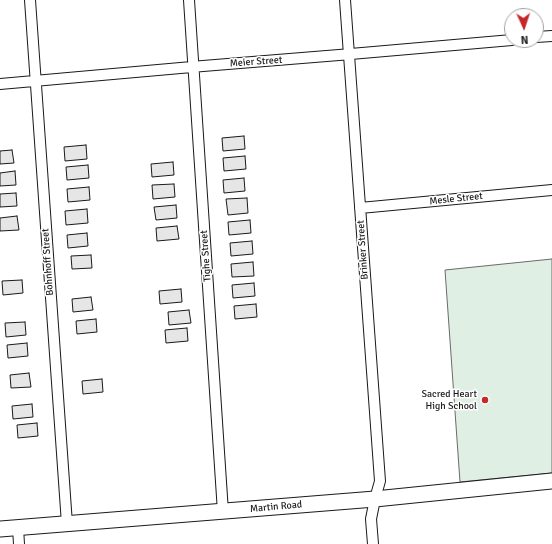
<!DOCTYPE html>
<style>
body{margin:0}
#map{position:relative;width:552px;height:544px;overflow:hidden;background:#fff;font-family:Signika,sans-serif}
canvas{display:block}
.north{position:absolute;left:504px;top:8px;width:40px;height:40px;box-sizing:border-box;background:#fff;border:1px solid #a3a3a3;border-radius:50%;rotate:177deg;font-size:11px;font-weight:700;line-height:16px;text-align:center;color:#1a1a1a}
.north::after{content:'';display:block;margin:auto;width:14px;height:18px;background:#c62828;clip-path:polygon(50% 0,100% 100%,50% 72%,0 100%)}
</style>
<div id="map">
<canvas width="552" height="544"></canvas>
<div class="north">N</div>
</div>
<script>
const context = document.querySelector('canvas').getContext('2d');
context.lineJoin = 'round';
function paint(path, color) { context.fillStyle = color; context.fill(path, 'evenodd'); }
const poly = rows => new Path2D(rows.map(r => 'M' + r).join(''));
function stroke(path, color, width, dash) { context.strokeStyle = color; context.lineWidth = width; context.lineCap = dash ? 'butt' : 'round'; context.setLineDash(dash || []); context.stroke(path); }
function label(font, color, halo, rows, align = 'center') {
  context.font = font + ' Signika,sans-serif'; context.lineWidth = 3; context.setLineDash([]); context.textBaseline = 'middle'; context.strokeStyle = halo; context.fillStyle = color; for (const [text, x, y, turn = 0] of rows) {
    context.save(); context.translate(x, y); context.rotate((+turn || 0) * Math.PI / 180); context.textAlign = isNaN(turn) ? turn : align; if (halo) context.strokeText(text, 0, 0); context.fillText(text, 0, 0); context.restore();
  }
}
const green = poly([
 [552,259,552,473,460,482,445,270,552,259]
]);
paint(green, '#e0efe3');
stroke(green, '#6a6a6a', 1);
const building = poly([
 [244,136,245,149,223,151,222,138,244,136],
 [86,145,87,159,65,161,64,147,86,145],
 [12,150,14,163,0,164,0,151,12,150],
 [245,156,246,169,224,171,223,158,245,156],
 [173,162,174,175,152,177,151,164,173,162],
 [88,165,89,178,67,180,66,167,88,165],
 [15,171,16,185,0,186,0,173,15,171],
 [244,178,245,191,224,193,223,180,244,178],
 [174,184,175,197,153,199,152,185,174,184],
 [89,187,90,200,68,202,67,189,89,187],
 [16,193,17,206,0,207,0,194,16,193],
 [247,198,248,213,228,215,226,199,247,198],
 [176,205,177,218,156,220,154,207,176,205],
 [87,209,88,223,66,225,65,211,87,209],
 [17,216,19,230,0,231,0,218,17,216],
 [250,220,251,233,229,235,228,222,250,220],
 [177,226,179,239,157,241,156,228,177,226],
 [87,233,88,246,68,248,67,235,87,233],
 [252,241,253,254,231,256,230,243,252,241],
 [91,255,92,268,72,269,71,256,91,255],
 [253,262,254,276,232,277,231,264,253,262],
 [22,280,23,293,3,295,2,281,22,280],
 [254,283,255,296,233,298,232,285,254,283],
 [181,289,182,302,160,304,159,291,181,289],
 [91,297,93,310,73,312,72,299,91,297],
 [256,304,257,317,235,319,234,306,256,304],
 [189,310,191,323,169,325,168,312,189,310],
 [96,319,97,332,77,334,76,321,96,319],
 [25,322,26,335,6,337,5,323,25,322],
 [187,328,188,341,166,343,165,330,187,328],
 [27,343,28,356,8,358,7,345,27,343],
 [29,373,31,387,11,388,10,375,29,373],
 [102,379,103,392,83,394,82,381,102,379],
 [32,404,33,417,13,419,12,406,32,404],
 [37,423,38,436,18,438,17,425,37,423]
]);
paint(building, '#e6e6e6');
stroke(building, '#1a1a1a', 1);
const street = poly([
 [30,0,67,524],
 [189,0,223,512],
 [345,0,380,481,375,499,371,519,373,544],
 [536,37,552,36],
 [0,84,203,66,339,55,512,40],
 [360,208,552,190],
 [18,528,19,544]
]);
const secondary = poly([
 [0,529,375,499,552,481]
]);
stroke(street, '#1a1a1a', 12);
stroke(secondary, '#1a1a1a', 17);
stroke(street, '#fff', 10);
stroke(secondary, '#fff', 15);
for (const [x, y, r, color] of [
 [485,400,4,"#c62828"]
]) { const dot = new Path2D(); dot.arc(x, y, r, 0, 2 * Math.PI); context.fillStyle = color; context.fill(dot); stroke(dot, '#fff', 1.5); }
label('10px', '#1a1a1a', '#fff', [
 ["Meier Street",256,62,-4],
 ["Mesle Street",456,199,-6],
 ["Brinker Street",363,250,-94],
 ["Tighe Street",206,256,-94],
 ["Bohnhoff Street",48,262,-94],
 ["Martin Road",276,507,-5]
]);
label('10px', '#1a1a1a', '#fff', [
 ["Sacred Heart",477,394],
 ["High School",477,406]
], 'right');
</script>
